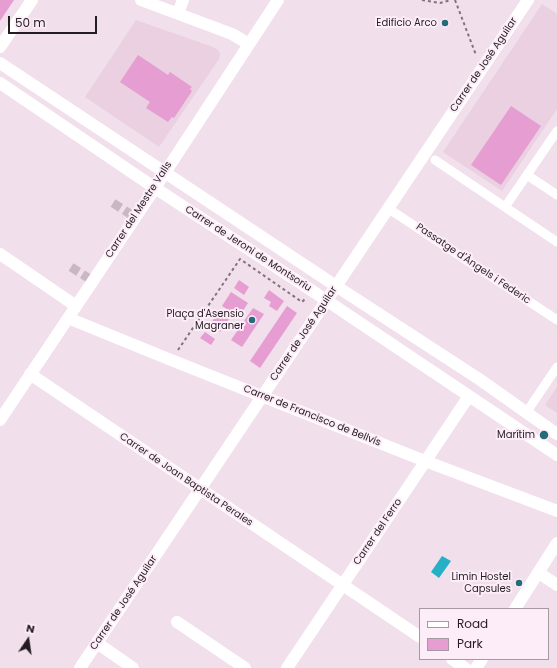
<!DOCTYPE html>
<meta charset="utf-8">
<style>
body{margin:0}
#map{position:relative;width:557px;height:668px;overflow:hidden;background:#f2dfec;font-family:Poppins,sans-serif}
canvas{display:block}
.legend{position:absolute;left:419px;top:608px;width:130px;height:52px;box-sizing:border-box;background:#fdedf8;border:1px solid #a699a2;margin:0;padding:5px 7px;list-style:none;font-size:12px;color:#231c21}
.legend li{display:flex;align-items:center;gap:8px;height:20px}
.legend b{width:20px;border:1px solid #a699a2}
.north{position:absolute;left:8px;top:620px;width:40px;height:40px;-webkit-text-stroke:3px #fdedf8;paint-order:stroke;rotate:13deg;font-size:11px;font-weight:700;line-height:16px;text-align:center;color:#231c21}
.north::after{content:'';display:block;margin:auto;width:14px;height:18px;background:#231c21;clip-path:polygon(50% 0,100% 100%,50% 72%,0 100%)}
.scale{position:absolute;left:8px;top:16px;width:89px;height:18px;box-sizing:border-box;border:2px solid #231c21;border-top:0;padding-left:5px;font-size:12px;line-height:14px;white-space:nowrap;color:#231c21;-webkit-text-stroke:3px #fdedf8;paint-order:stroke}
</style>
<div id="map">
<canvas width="557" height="668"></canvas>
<ul class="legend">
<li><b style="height:5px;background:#fff"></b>Road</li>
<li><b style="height:11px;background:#e69dd1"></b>Park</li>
</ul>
<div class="north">N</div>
<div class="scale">50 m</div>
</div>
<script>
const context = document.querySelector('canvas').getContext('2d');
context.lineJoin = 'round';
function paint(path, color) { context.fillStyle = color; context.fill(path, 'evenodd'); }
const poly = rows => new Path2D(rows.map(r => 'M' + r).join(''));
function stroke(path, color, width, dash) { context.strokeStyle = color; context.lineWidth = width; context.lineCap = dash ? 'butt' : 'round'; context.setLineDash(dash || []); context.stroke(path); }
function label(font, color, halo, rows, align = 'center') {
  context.font = font + ' Poppins,sans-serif'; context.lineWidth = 4; context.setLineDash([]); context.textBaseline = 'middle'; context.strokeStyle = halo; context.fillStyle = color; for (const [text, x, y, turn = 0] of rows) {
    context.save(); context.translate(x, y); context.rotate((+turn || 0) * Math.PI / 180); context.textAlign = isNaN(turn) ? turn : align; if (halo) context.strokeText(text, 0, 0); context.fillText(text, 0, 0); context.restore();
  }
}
paint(poly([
 [542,4,557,14,557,109,502,191,443,152],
 [136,20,213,47,218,50,220,54,219,59,159,147,85,97],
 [557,387,557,413,545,405]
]), '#ead0e1');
paint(poly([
 [0,0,14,0,0,21],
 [138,55,168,75,170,72,192,87,190,89,192,91,174,118,172,117,168,122,146,108,150,102,120,82],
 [511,106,541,126,501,185,471,165],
 [239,280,249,287,244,295,234,288],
 [269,290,284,301,277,311,269,306,271,302,264,298],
 [231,292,248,303,239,317,222,306],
 [287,306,297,313,260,368,250,361],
 [253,308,264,314,242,347,231,340],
 [220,309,231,316,220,332,210,325],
 [205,332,215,339,211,345,200,338]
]), '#e69dd1');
paint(poly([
 [442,556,451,561,439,578,431,572]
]), '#26b0c5');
stroke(poly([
 [113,203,135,217],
 [71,267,93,281]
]), '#c9b8c3', 9, [9, 4.5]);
stroke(poly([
 [422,0,440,3,451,0],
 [455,0,476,55],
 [178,350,240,259,302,302,305,299]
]), '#80747d', 2, [3, 3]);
stroke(poly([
 [435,160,557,242],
 [527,175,557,195],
 [505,207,557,131],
 [389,209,557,320],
 [526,413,557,367]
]), '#fff', 9);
stroke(poly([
 [141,0,232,34,249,44],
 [178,13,183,0],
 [0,47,32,0],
 [0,63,336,286,479,379,557,434],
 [0,83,155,188,311,290,557,455],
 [0,254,76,306],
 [68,318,171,360,425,461,557,511],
 [30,374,420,637],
 [0,420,155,188,278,0],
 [539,573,557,585],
 [515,609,557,543],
 [177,622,245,668],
 [97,643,133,668],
 [452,659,465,668],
 [80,668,528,0],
 [287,668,469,396],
 [476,668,482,659]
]), '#fff', 12);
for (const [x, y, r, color] of [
 [445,23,4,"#256c79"],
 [252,320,4,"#256c79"],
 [544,435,5,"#256c79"],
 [519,583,4,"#256c79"]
]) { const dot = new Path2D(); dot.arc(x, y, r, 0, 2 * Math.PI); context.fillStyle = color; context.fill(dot); stroke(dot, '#fdedf8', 1.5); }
label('10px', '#231c21', '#fdedf8', [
 ["Edificio Arco",437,23],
 ["Plaça d'Asensio",244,314],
 ["Magraner",244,326],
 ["Marítim",535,435],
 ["Limin Hostel",511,577],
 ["Capsules",511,589]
], 'right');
label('10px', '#231c21', '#fdedf8', [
 ["Carrer de José Aguilar",484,65,-56],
 ["Carrer del Mestre Valls",139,210,-57],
 ["Carrer de Jeroni de Montsoriu",248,249,33],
 ["Passatge d'Àngels i Federic",473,264,34],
 ["Carrer de José Aguilar",304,334,-56],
 ["Carrer de Francisco de Bellvís",312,416,22],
 ["Carrer de Joan Baptista Perales",186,480,34],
 ["Carrer del Ferro",378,532,-56],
 ["Carrer de José Aguilar",124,603,-56]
]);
</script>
